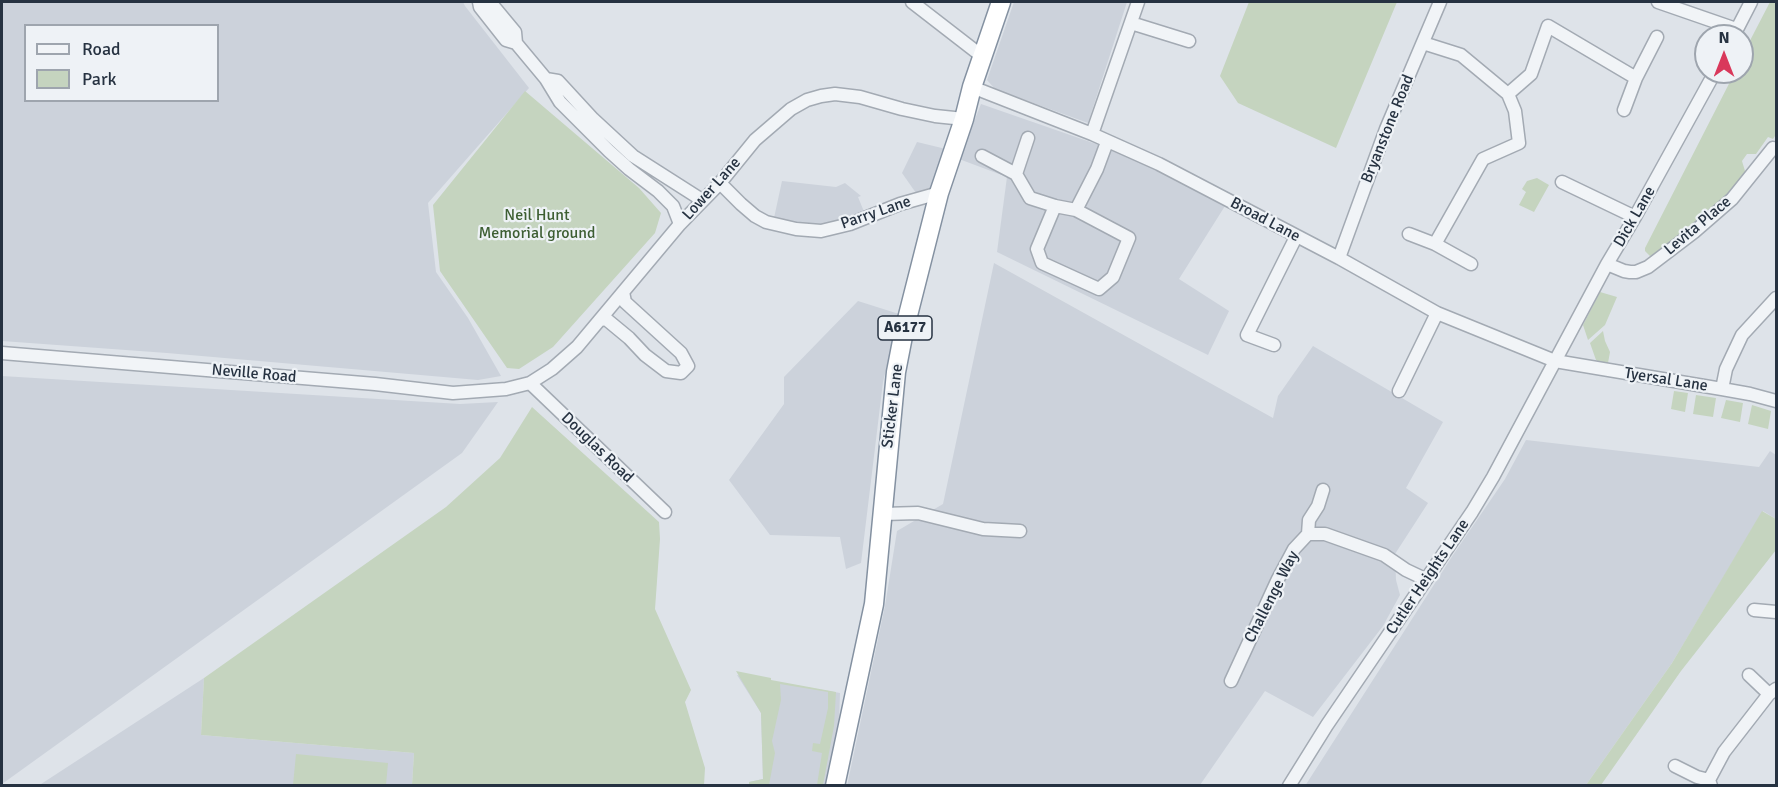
<!DOCTYPE html>
<style>
body{margin:0}
#map{position:relative;width:1778px;height:787px;overflow:hidden;background:#dee3e9;font-family:Signika,sans-serif}
canvas{display:block}
.frame{position:absolute;inset:0;border:3px solid #263241;pointer-events:none}
.legend{position:absolute;left:24px;top:24px;width:195px;height:78px;box-sizing:border-box;background:#eef2f6;border:2px solid #9ea5ae;margin:0;padding:8px 10px;list-style:none;font-size:18px;color:#263241}
.legend li{display:flex;align-items:center;gap:12px;height:30px}
.legend b{width:30px;border:2px solid #9ea5ae}
.north{position:absolute;left:1694px;top:24px;width:60px;height:60px;box-sizing:border-box;background:#eef2f6;border:2px solid #9ea5ae;border-radius:50%;rotate:0deg;font-size:16px;font-weight:700;line-height:24px;text-align:center;color:#263241}
.north::after{content:'';display:block;margin:auto;width:21px;height:27px;background:#d9385b;clip-path:polygon(50% 0,100% 100%,50% 72%,0 100%)}
</style>
<div id="map">
<canvas width="1778" height="787"></canvas>
<div class="frame"></div>
<ul class="legend">
<li><b style="height:8px;background:#f1f4f7"></b>Road</li>
<li><b style="height:16px;background:#c5d4bf"></b>Park</li>
</ul>
<div class="north">N</div>
</div>
<script>
const context = document.querySelector('canvas').getContext('2d');
context.lineJoin = 'round';
function paint(path, color) { context.fillStyle = color; context.fill(path, 'evenodd'); }
const poly = rows => new Path2D(rows.map(r => 'M' + r).join(''));
function stroke(path, color, width, dash) { context.strokeStyle = color; context.lineWidth = width; context.lineCap = dash ? 'butt' : 'round'; context.setLineDash(dash || []); context.stroke(path); }
function label(font, color, halo, rows, align = 'center') {
  context.font = font + ' Signika,sans-serif'; context.lineWidth = 4.5; context.setLineDash([]); context.textBaseline = 'middle'; context.strokeStyle = halo; context.fillStyle = color; for (const [text, x, y, turn = 0] of rows) {
    context.save(); context.translate(x, y); context.rotate((+turn || 0) * Math.PI / 180); context.textAlign = isNaN(turn) ? turn : align; if (halo) context.strokeText(text, 0, 0); context.fillText(text, 0, 0); context.restore();
  }
}
paint(poly([
 [2,2,463,2,465,6,529,88,428,203,436,272,468,318,501,376,478,380,167,353,2,341],
 [26,26,218,26,218,100,26,100],
 [1014,2,1127,2,1088,123,995,89,987,80],
 [981,104,1099,145,1152,167,1225,206,1179,279,1229,311,1208,355,997,252,1007,177,959,159],
 [917,142,946,149,936,186,916,193,902,173],
 [782,181,836,187,845,183,861,196,858,197,865,214,838,224,809,226,774,218],
 [994,263,1273,418,1278,396,1313,346,1443,422,1406,488,1428,503,1395,554,1396,580,1400,595,1383,626,1313,717,1265,691,1200,785,847,786,885,606,897,531,943,504],
 [858,301,899,314,883,382,861,563,846,569,840,537,770,535,729,480,784,404,784,377],
 [2,376,460,404,498,402,462,453,2,784],
 [1526,440,1759,467,1770,451,1776,455,1776,519,1763,511,1672,663,1586,785,1305,786,1453,555,1505,479],
 [737,675,840,693,839,723,827,785,749,785,749,782,763,779,761,713],
 [204,678,201,735,414,753,412,785,38,786]
]), '#ccd2db');
paint(poly([
 [1249,2,1397,2,1336,148,1238,103,1220,76],
 [1770,2,1776,2,1776,137,1775,136,1773,139,1768,137,1756,154,1747,154,1742,161,1745,171,1745,179,1699,222,1654,255,1650,256,1645,251,1645,248,1735,72,1742,72,1742,56],
 [525,91,639,188,661,213,655,233,553,347,519,369,507,368,440,271,433,205],
 [1537,178,1549,185,1534,212,1519,205,1526,192,1522,189,1527,181],
 [1600,292,1617,297,1605,325,1588,340,1583,325],
 [1603,331,1605,341,1610,352,1608,363,1599,362,1596,360,1590,343],
 [1674,391,1688,393,1685,412,1671,409],
 [1696,395,1716,398,1713,417,1693,414],
 [1726,400,1743,403,1740,422,1721,418],
 [1752,405,1771,411,1768,429,1748,424],
 [532,407,659,522,660,539,655,609,691,690,685,702,705,768,704,785,412,785,414,753,201,735,204,678,446,507,500,458],
 [1762,511,1776,519,1776,550,1681,671,1601,785,1586,785,1672,663],
 [736,671,771,678,771,680,836,692,834,726,823,785,817,785,822,753,812,751,813,743,820,744,828,708,828,692,780,684,781,700,772,741,775,753,769,785,749,785,749,782,763,779,761,713],
 [296,754,388,763,386,785,293,785]
]), '#c5d4bf');
const minor = poly([
 [479,2,480,7,506,40,516,43,546,79,560,102,609,151,629,169,658,191,673,206,680,224],
 [490,2,515,32,516,43],
 [912,2,983,57],
 [1658,2,1736,29],
 [1131,23,1189,41],
 [1734,35,1751,2],
 [1423,43,1461,55,1508,94,1515,111,1519,143,1483,159,1435,244],
 [546,79,558,81,593,119,633,156,702,200],
 [972,87,1092,134,1159,164,1339,258,1437,313,1555,361,1722,389,1750,394,1776,401],
 [1508,94,1531,74,1548,26,1636,78],
 [1624,110,1636,78,1657,37],
 [1092,134,1138,2],
 [982,156,1016,174,1030,198,1055,206,1076,210,1129,238,1113,277,1099,289,1042,263,1037,249,1055,206],
 [1016,174,1028,138],
 [1562,182,1635,217],
 [720,183,741,204,755,216,766,222,796,229,821,231,850,224,900,204,939,193],
 [1076,210,1097,169,1107,142],
 [1409,234,1435,244,1471,264],
 [1339,258,1386,129,1440,2],
 [1607,264,1624,271,1630,272,1636,272,1648,267,1694,232,1732,199,1773,148],
 [600,320,606,319,629,338,645,355,666,371,681,373,688,366,681,353,625,302,623,292],
 [1274,345,1247,335,1296,237],
 [2,353,375,384,453,393,506,389,530,383,552,369,577,347,680,224,720,183,755,140,791,109,807,100,821,96,835,94,860,97,902,109,935,116,964,119],
 [530,383,665,512],
 [1722,389,1726,369,1742,335,1776,298],
 [1399,391,1437,313],
 [883,514,918,513,983,529,1020,531],
 [1308,534,1309,520,1318,506,1323,490],
 [1754,610,1776,612],
 [1749,675,1769,694],
 [1231,681,1278,579,1294,549,1308,534,1325,534,1384,555,1406,570,1425,579],
 [1675,766,1697,777,1709,780],
 [1289,786,1327,725,1472,512,1493,477,1607,264,1635,217,1715,72],
 [1711,786,1709,780,1724,752,1769,694,1776,689]
]);
const highway = poly([
 [835,786,874,604,896,372,904,331,939,193,964,119,972,87,1001,2]
]);
stroke(minor, '#a3aab3', 15);
stroke(highway, '#8491a1', 21);
stroke(minor, '#f1f4f7', 12);
stroke(highway, '#fff', 18);
for (const [x, y, w] of [
 [905,328,54]
]) { const box = new Path2D(); box.roundRect(x - w / 2, y - 12, w, 24, 4.5); context.fillStyle = '#eef2f6'; context.fill(box); stroke(box, '#263241', 1.5); }
label('bold 15px', '#263241', null, [
 ["A6177",905,328]
]);
label('16px', '#263241', '#eef2f6', [
 ["Bryanstone Road",1388,129,-68],
 ["Lower Lane",712,189,-48],
 ["Parry Lane",876,213,-19],
 ["Dick Lane",1635,217,-60],
 ["Broad Lane",1265,220,28],
 ["Levita Place",1698,226,-40],
 ["Neville Road",254,374,5],
 ["Tyersal Lane",1666,380,9],
 ["Sticker Lane",893,406,-83],
 ["Douglas Road",597,448,44],
 ["Cutler Heights Lane",1428,577,-56],
 ["Challenge Way",1272,597,-63]
]);
label('16px', '#3d5e32', '#eef2f6', [
 ["Neil Hunt",537,216],
 ["Memorial ground",537,234]
]);
</script>
